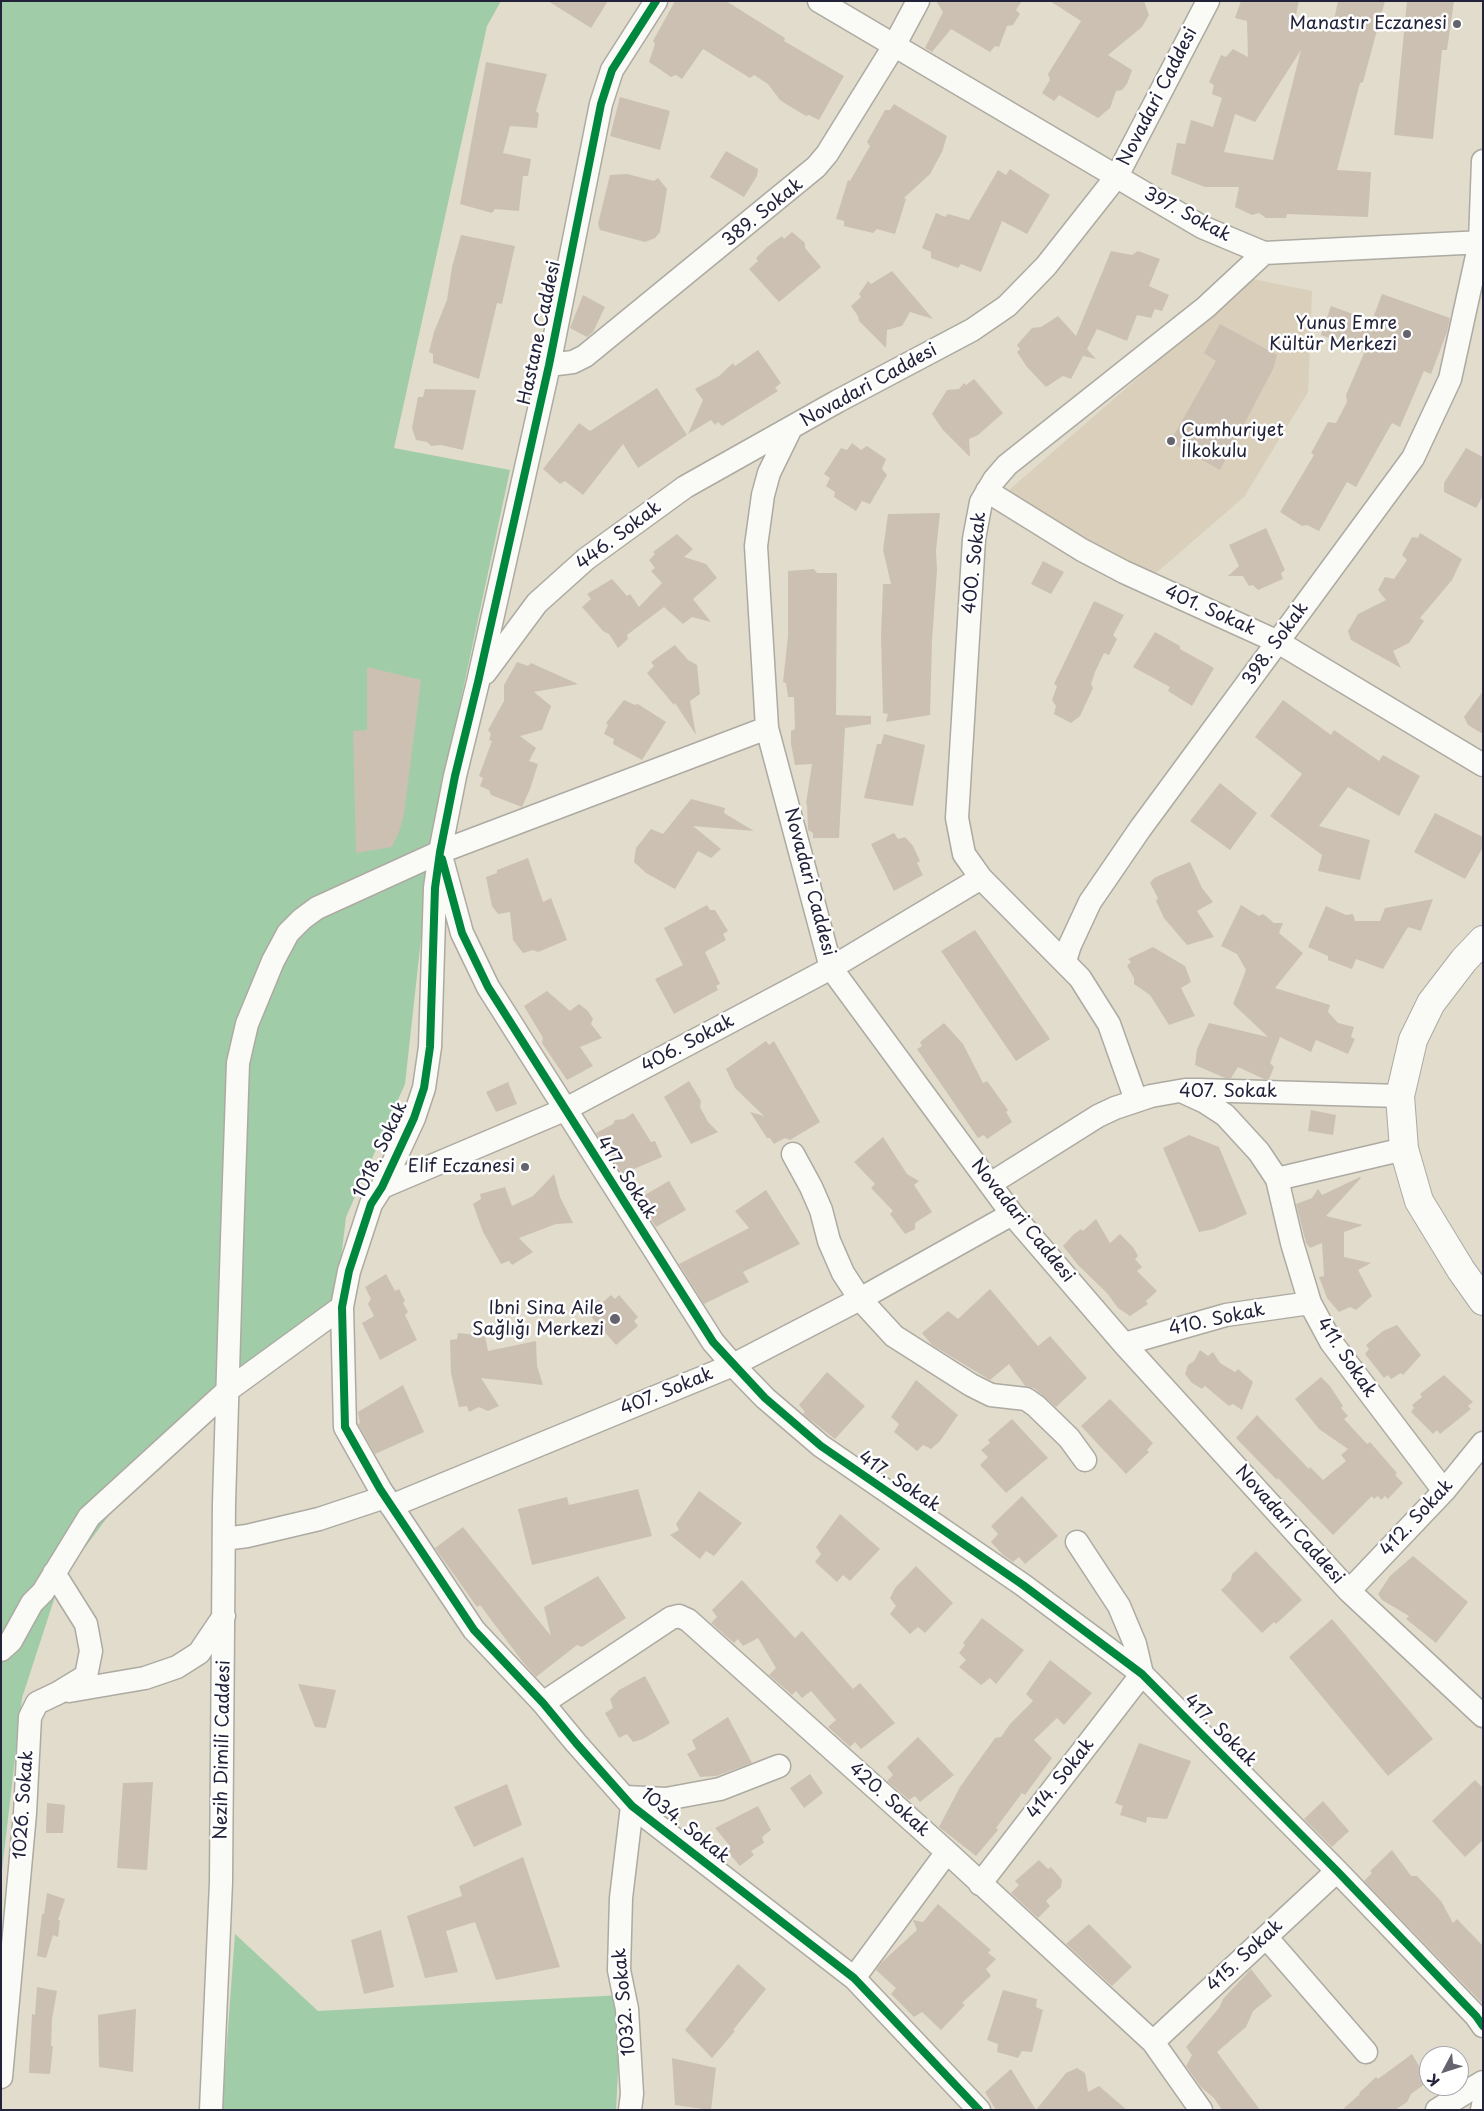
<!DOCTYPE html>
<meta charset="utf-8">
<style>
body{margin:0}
#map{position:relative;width:1484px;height:2111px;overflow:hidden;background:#e1dccb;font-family:"Playpen Sans",sans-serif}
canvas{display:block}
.frame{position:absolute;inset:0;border:2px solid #22223b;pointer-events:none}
.north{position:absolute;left:1419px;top:2046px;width:50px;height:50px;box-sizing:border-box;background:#fff;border:1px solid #a7a7b1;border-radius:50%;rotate:230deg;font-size:14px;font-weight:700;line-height:20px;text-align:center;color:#22223b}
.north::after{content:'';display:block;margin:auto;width:18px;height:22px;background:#65636d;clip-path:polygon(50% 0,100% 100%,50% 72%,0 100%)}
</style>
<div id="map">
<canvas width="1484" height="2111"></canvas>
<div class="frame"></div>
<div class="north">K</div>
</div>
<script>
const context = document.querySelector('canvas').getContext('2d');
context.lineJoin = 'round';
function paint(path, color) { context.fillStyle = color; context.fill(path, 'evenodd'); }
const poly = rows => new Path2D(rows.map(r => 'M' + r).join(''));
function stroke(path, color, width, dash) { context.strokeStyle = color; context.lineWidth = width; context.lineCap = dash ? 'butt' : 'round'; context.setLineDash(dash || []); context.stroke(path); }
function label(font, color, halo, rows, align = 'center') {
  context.font = font + ' "Playpen Sans",sans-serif'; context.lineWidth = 5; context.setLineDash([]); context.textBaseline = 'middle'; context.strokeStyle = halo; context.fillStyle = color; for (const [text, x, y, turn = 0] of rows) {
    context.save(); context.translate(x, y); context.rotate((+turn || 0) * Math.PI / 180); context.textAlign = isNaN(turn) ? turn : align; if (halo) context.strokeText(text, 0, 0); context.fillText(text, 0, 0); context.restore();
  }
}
paint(poly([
 [1252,279,1312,291,1308,392,1244,497,1149,579,1008,491]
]), '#d9cfba');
paint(poly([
 [1,1,501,1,487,26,394,448,510,470,433,830,405,1084,346,1217,335,1309,121,1499,60,1581,22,1698,1,1879],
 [235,1934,318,2011,622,1995,616,2110,222,2110]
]), '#a1cca8');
paint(poly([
 [548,1,608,1,591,28],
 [675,1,726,1,785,38,784,41,844,76,819,120,809,115,806,116,786,104,780,100,768,84,754,75,750,78,703,49,682,79,676,75,671,77,649,62,655,44,653,41],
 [936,1,1022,1,1016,10,1020,14,1013,25,1007,26,999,47,995,46,990,52,951,29,932,52,925,48,943,12],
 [1050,1,1144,1,1149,15,1142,27,1108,55,1132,70,1127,84,1122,90,1116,91,1110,108,1098,118,1059,95,1054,101,1042,93,1050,80,1048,74,1081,21],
 [1241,1,1299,1,1295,19,1332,30,1338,1,1385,1,1363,82,1360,83,1337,170,1371,172,1368,217,1287,214,1286,218,1266,218,1259,213,1252,215,1235,207,1239,187,1205,187,1171,174,1177,143,1185,144,1191,120,1213,127,1222,98,1212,94,1214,85,1209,82,1221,55,1226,57,1233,49,1248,57,1247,21,1235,18],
 [1301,50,1273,160,1224,152,1235,114,1255,122],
 [1407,1,1454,1,1447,50,1442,50,1433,139,1394,135],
 [486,62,547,74,536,111,539,114,537,128,510,126,503,153,531,159,528,176,523,176,519,211,495,209,492,213,460,204],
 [620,97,670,111,660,150,610,136],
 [894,104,947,136,942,152,930,174,904,198,906,199,895,234,877,229,873,233,844,226,844,221,836,219,848,180,850,181,870,146,867,142,885,110,890,110],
 [726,151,758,169,757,176,744,197,710,177],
 [1010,169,1050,195,1027,234,1002,221,981,272,961,264,958,268,931,258,931,252,922,248,936,213,945,217,948,214,969,220,998,170,1006,175],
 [627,174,654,181,658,178,667,189,660,232,655,238,645,242,600,230,598,224,610,175],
 [792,232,805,243,805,248,821,267,779,302,749,269,758,261,756,258,767,247,782,236,784,239],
 [461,235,515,246,502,304,497,303,479,379,433,363,433,354,429,352,434,332,447,300,452,267],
 [1111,251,1132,255,1138,251,1160,259,1149,286,1169,295,1162,311,1155,309,1151,318,1137,315,1127,341,1097,329,1087,349,1096,359,1083,356,1071,379,1063,376,1046,387,1027,367,1017,352,1020,349,1017,345,1032,328,1041,327,1058,316,1076,336],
 [892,271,933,319,910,312,902,326,887,330,886,348,859,321,858,316,851,306,861,297,859,294,868,281,871,284],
 [1382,294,1450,318,1447,332,1431,374,1424,371,1400,427,1392,423,1356,487,1347,482,1319,531,1307,525,1302,526,1280,512,1314,455,1311,453,1328,422,1336,423,1347,402,1346,395,1365,351,1321,335,1331,306,1372,321],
 [583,295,605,307,593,332,587,337,570,328],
 [1220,324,1277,355,1273,369,1220,470,1170,442,1216,361,1204,353],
 [758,350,781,383,775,388,778,391,722,426,718,422,715,425,711,420,688,434,703,400,695,389,719,376,733,363,735,366],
 [974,379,1003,413,978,435,969,439,970,457,943,430,932,414,947,390,959,389,964,383,966,385],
 [657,388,687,435,638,468,623,444,583,495,565,481,560,484,543,469,579,423,590,431],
 [425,389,476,390,463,450,441,445,431,446,427,442,416,440,412,428,418,397,423,397],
 [852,443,861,450,867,446,886,459,882,469,887,475,870,504,862,501,856,511,834,497,835,492,826,486,830,478,824,474,841,448,847,450],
 [1466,448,1483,457,1483,496,1476,508,1444,492,1444,483],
 [940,513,936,551,937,570,932,641,930,715,886,722,888,714,883,713,881,637,883,584,891,584,883,550,888,514],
 [1266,528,1285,570,1281,573,1283,579,1258,590,1253,585,1249,586,1243,576,1228,576,1239,566,1229,545],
 [1420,533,1462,559,1452,580,1420,618,1424,621,1409,643,1393,651,1401,668,1351,640,1348,631,1358,614,1386,600,1378,590,1385,577,1394,579,1407,560,1402,555,1412,537,1418,538],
 [677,534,693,549,684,557,706,564,717,578,693,599,711,622,692,617,683,624,664,607,627,635,628,639,618,648,609,634,603,631,582,607,591,599,587,594,612,579,627,596,630,594,639,607,662,583,651,571,655,568,649,560,655,554,653,552],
 [1043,561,1064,572,1051,594,1031,584],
 [814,569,817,573,837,573,836,715,871,716,871,724,845,728,839,838,813,838,813,833,808,830,807,805,806,804,812,764,795,765,791,744,791,731,795,729,794,697,788,697,786,683,783,682,788,636,788,571],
 [1094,601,1124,615,1113,635,1117,639,1109,655,1104,653,1095,672,1091,684,1093,688,1080,716,1071,723,1054,714,1056,706,1052,700,1057,686,1054,684],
 [1155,632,1180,646,1180,649,1214,668,1192,706,1168,691,1170,687,1133,667],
 [675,645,688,660,697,665,700,694,690,701,696,735,675,703,674,705,647,673,654,666,651,662],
 [517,662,528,666,531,663,578,684,534,692,551,706,542,730,520,736,536,748,529,761,538,764,530,789,522,807,491,795,489,790,480,786,483,778,479,776,492,741,489,740,491,734,488,730,504,701,504,685],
 [367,667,421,680,404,814,399,832,392,847,356,853,353,731,367,730],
 [1483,691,1483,734,1468,725,1464,717],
 [624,700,635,705,638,704,666,722,642,760,613,744,614,739,604,734,608,725,606,723],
 [1283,700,1331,735,1334,730,1379,761,1383,755,1420,776,1399,816,1348,787,1319,826,1370,840,1360,880,1318,871,1322,855,1270,816,1302,774,1255,737],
 [884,734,925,745,913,806,864,798,877,744,881,744],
 [1220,783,1257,813,1230,850,1190,821],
 [691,799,725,808,724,813,754,831,693,826,721,849,711,858,698,851,675,889,646,873,634,862,636,848,651,829,663,834],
 [1435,813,1483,837,1483,847,1465,879,1414,852],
 [894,833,898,839,905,837,913,846,920,861,917,863,923,875,894,891,871,844],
 [528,858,543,902,551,898,567,940,538,952,533,950,523,953,513,940,510,912,498,914,492,906,486,877,497,873,497,870],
 [1190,862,1202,888,1213,902,1197,911,1214,937,1187,945,1164,918,1156,901,1158,898,1150,883,1154,878],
 [1433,899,1421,931,1408,927,1383,969,1356,959,1352,969,1328,960,1328,956,1308,947,1326,906,1346,915,1353,914,1355,921,1380,921,1385,908],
 [707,905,710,910,715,910,728,931,723,934,726,940,705,952,720,984,716,986,718,990,674,1014,655,979,683,965,664,928],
 [1241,905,1259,916,1263,914,1274,923,1283,923,1279,933,1303,953,1275,988,1330,1005,1328,1012,1338,1023,1354,1027,1351,1037,1355,1039,1348,1054,1316,1040,1311,1052,1280,1037,1270,1063,1274,1067,1269,1079,1264,1079,1238,1067,1231,1078,1225,1078,1195,1065,1197,1049,1209,1023,1268,1037,1233,1004,1246,970,1237,954,1221,946],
 [975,930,1050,1039,1016,1061,941,951],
 [1153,947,1185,966,1191,982,1181,988,1195,1016,1169,1025,1150,995,1134,984,1134,978,1127,966,1131,962,1128,959],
 [547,991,570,1011,579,1004,588,1011,593,1019,591,1024,602,1038,580,1047,593,1066,567,1080,542,1043,543,1038,524,1006],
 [944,1023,963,1044,983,1083,987,1081,1008,1110,1006,1112,1012,1122,987,1139,984,1135,978,1138,917,1049,922,1046,920,1042],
 [766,1041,769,1045,774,1041,820,1122,790,1140,785,1138,774,1144,770,1138,767,1138,750,1112,764,1116,735,1088,726,1069],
 [689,1081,701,1101,700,1107,708,1122,718,1132,691,1144,664,1097],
 [508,1082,517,1104,496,1112,486,1092],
 [1311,1110,1336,1115,1333,1135,1308,1131],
 [633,1113,651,1142,655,1141,662,1157,622,1174,596,1133,613,1124,615,1120,624,1119],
 [1189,1135,1219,1147,1247,1214,1214,1229,1199,1232,1163,1148],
 [883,1137,907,1174,919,1181,914,1185,932,1212,915,1223,915,1229,905,1234,890,1214,893,1211,871,1188,875,1184,854,1162],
 [554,1174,560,1197,573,1223,556,1224,519,1238,533,1252,512,1265,509,1261,501,1264,483,1232,473,1204,481,1199,480,1194,505,1187,512,1206,533,1196],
 [1360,1177,1361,1178,1326,1216,1363,1225,1344,1232,1344,1257,1371,1263,1358,1270,1372,1296,1356,1310,1350,1307,1339,1312,1327,1298,1319,1277,1324,1276,1322,1243,1310,1248,1306,1243,1296,1204,1312,1198,1318,1189,1322,1195],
 [669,1181,686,1210,656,1227,638,1199],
 [766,1190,800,1244,743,1272,749,1282,704,1304,679,1264,749,1228,735,1211],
 [1096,1219,1110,1243,1120,1234,1133,1247,1138,1256,1135,1259,1142,1267,1137,1271,1157,1291,1146,1301,1148,1304,1130,1316,1118,1308,1107,1293,1078,1265,1063,1246,1073,1235,1081,1229,1083,1231],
 [386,1274,395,1291,399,1289,405,1301,403,1303,408,1312,405,1315,417,1340,380,1360,362,1323,374,1316,368,1304,371,1299,365,1287],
 [990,1289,1038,1346,1050,1336,1087,1378,1056,1407,1034,1388,1025,1386,1009,1364,990,1380,932,1345,922,1333,948,1311,958,1319],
 [611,1295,615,1299,619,1295,638,1317,634,1321,638,1326,616,1345,586,1311,599,1300,602,1303],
 [1397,1325,1421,1355,1403,1375,1401,1373,1391,1379,1388,1375,1384,1378,1365,1354,1369,1349,1366,1345,1383,1331],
 [458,1333,485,1336,488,1351,536,1341,537,1366,543,1385,481,1378,499,1406,488,1411,479,1407,469,1412,467,1406,459,1407,451,1373,450,1340,457,1339],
 [1200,1350,1208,1356,1213,1352,1220,1363,1235,1372,1238,1369,1253,1382,1242,1410,1233,1404,1229,1406,1205,1386,1202,1389,1192,1383,1185,1374,1188,1365,1194,1361],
 [827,1372,865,1406,835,1439,803,1414,805,1412,799,1405],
 [1444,1375,1473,1402,1468,1406,1471,1409,1450,1426,1440,1434,1437,1430,1433,1434,1411,1412,1414,1408,1412,1405,1422,1397,1420,1394],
 [1321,1377,1330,1386,1343,1406,1341,1408,1348,1416,1344,1419,1367,1444,1370,1442,1397,1473,1395,1475,1403,1483,1388,1499,1385,1496,1381,1500,1378,1496,1374,1499,1372,1496,1333,1535,1278,1478,1277,1480,1236,1438,1257,1415,1309,1469,1310,1467,1323,1480,1346,1461,1341,1455,1348,1449,1319,1429,1295,1399],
 [916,1380,958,1415,940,1441,931,1449,923,1445,917,1451,894,1432,899,1424,891,1417],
 [403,1385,424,1432,375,1454,358,1424,360,1423,358,1412],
 [1110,1399,1153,1443,1147,1450,1149,1452,1126,1474,1081,1426],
 [1012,1419,1048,1458,1006,1493,980,1465,988,1457,981,1450,990,1443,988,1440],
 [638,1489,652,1536,532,1565,518,1509,567,1497,569,1505],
 [699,1491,742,1523,714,1556,706,1551,700,1559,670,1535,679,1530,676,1524],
 [1022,1496,1058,1536,1025,1564,1019,1557,1013,1562,1003,1555,991,1542,998,1534,991,1526],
 [840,1514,880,1549,850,1581,843,1575,837,1582,815,1562,821,1554,816,1547],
 [463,1527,551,1636,544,1607,598,1576,626,1618,582,1647,577,1645,536,1677,522,1661,480,1605,477,1607,435,1548],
 [1256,1551,1302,1600,1276,1624,1274,1622,1262,1633,1221,1590,1231,1580,1232,1574],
 [1413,1556,1468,1602,1436,1643,1406,1619,1409,1616,1382,1600,1378,1594,1390,1576],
 [916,1566,953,1603,925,1633,918,1627,910,1634,890,1614,896,1606,890,1598,895,1588],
 [742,1580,795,1638,802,1631,853,1689,860,1683,895,1723,861,1749,855,1742,850,1747,828,1727,836,1720,811,1691,802,1698,796,1691,792,1695,769,1675,776,1668,758,1638,743,1646,738,1639,734,1643,711,1623,717,1617,712,1610],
 [982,1618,1024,1650,996,1684,990,1678,981,1685,959,1667,966,1660,959,1653,965,1645,963,1643],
 [1332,1619,1433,1739,1388,1776,1289,1657],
 [1050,1660,1092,1693,1064,1725,1057,1718,1034,1740,1052,1758,1025,1795,1022,1793,996,1828,998,1830,976,1856,939,1827,960,1787,995,1738,1001,1737,1010,1724,1033,1701,1026,1694],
 [645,1676,670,1723,643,1739,633,1742,627,1734,619,1738,605,1713,613,1708,610,1699,619,1690],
 [298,1684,336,1690,326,1728,315,1727],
 [728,1717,752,1763,716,1776,700,1777,687,1754,696,1749,692,1740],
 [918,1737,954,1775,920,1802,915,1796,909,1800,887,1781,893,1775,887,1767],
 [1139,1743,1191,1761,1167,1819,1147,1817,1146,1823,1120,1815,1123,1806,1115,1803],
 [810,1774,823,1793,804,1808,790,1788],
 [1475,1780,1483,1788,1483,1840,1465,1857,1432,1821],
 [153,1782,147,1870,117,1868,123,1783],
 [507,1784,522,1825,474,1847,454,1807],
 [1323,1801,1349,1831,1332,1847,1304,1819],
 [47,1803,65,1805,63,1833,46,1833],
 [758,1806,771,1830,762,1837,764,1843,751,1851,754,1855,740,1866,726,1850,730,1846,715,1828],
 [1392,1850,1411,1876,1417,1876,1441,1901,1453,1923,1457,1919,1483,1946,1483,2004,1364,1881,1372,1873,1370,1871],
 [523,1857,560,1967,496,1980,475,1922,446,1931,458,1972,425,1978,407,1916,462,1896,459,1886],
 [1039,1860,1048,1869,1051,1867,1062,1880,1061,1887,1046,1901,1050,1906,1038,1918,1011,1893,1019,1885,1015,1881],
 [47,1893,65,1899,58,1920,60,1920,58,1937,53,1935,46,1958,37,1956,42,1914,44,1914],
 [938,1904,991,1950,988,1953,996,1959,986,1969,991,1976,962,2003,965,2005,941,2030,922,2012,914,2017,891,1994,896,1988,876,1970,882,1962,917,1930,913,1920,923,1922],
 [1089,1924,1132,1967,1112,1986,1066,1944],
 [381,1930,394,1987,364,1994,351,1940],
 [738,1964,766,1989,733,2030,735,2031,712,2058,685,2030],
 [1251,1969,1272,1996,1253,2011,1246,2027,1217,2052,1260,2110,1222,2110,1214,2098,1201,2087,1186,2066,1192,2055,1186,2047,1219,2008,1223,1999],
 [37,1987,57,1991,52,2019,51,2046,53,2046,50,2074,29,2073,32,2014,35,2015],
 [1003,1990,1037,1999,1036,2007,1043,2010,1032,2052,1022,2051,1018,2058,997,2052,998,2044,987,2040],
 [136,2009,133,2072,99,2067,98,2015],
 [1412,2054,1419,2066,1429,2073,1429,2081,1411,2094,1407,2102,1395,2110,1342,2110,1360,2094,1359,2093,1376,2077,1378,2079],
 [672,2058,716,2068,711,2110,675,2105],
 [1077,2068,1085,2073,1088,2092,1099,2086,1127,2110,1036,2110,1066,2073],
 [1011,2069,1036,2110,996,2110,985,2092]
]), '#ccc0b3');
const minor = poly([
 [656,1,612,70,601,104,549,365,478,682,455,776,440,852,435,888,430,1047,424,1088,414,1118,382,1187,371,1204,349,1271,342,1307,345,1427,380,1489,474,1630,543,1703,576,1743,632,1806,854,1978,979,2110],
 [819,1,1202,227,1264,253,1483,242],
 [549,365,573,362,585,356,816,167,827,154,894,46,918,1],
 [791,428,769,473,763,495,756,546,767,728,831,968,1012,1214,1124,1344,1349,1591,1483,1716],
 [987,491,1082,550,1124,572,1278,642,1483,765],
 [485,673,537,603,586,559,685,487,838,401,972,330,1007,306,1046,266,1117,176,1208,1],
 [443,863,462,933,488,987,713,1342,733,1365,765,1398,821,1446,1023,1585,1142,1674,1337,1871,1476,2016,1483,2026],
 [1065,961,1070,945,1090,902,1140,829,1413,458,1450,379,1480,242,1483,161],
 [1181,1091,1205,1102,1225,1115,1259,1152,1277,1179,1292,1243,1310,1303,1331,1342,1444,1491],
 [1136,1100,1109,1024,1080,978,981,878,964,854,957,818,974,539,981,502,994,480,1007,465,1206,307,1264,253],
 [793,1154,811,1187,821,1210,829,1241,843,1273,860,1299,894,1336,971,1385,991,1395,1026,1399,1036,1406,1069,1438,1085,1460],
 [1277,1179,1404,1149],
 [990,1184,1098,1116,1115,1108,1151,1096,1185,1090,1199,1090,1400,1096],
 [382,1187,564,1110,831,968,981,878],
 [1124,1344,1226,1315,1310,1303],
 [391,1506,733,1365,860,1299,1012,1214],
 [224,1539,247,1536,319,1519,385,1497],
 [1349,1591,1444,1491,1483,1443],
 [1,1650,11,1641,32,1603,43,1592,89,1517,228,1390,342,1307],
 [69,1691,145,1678,177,1667,199,1653,224,1616],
 [543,1703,671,1618,679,1616,688,1620,947,1852,1153,2042,1201,2110],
 [625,1797,666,1799,720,1789,779,1766],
 [980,1884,1142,1674,1135,1644,1119,1606,1077,1542],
 [1266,1937,1366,2052],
 [854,1978,947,1852],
 [1153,2042,1337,1871],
 [1,2077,25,1813,30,1717,37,1703,58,1693,86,1676,91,1651,86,1624,54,1573],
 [211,2110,221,1882,224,1503,232,1239,238,1063,247,1024,273,961,288,933,302,919,317,908,440,852,767,728],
 [630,2110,632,2094,627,2009,619,1970,621,1898,632,1806],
 [1437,2110,1483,2082],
 [1482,2110,1483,2105]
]);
const major = poly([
 [1483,940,1464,960,1431,1003,1413,1040,1400,1096,1404,1149,1419,1201,1461,1270,1483,1301]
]);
stroke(minor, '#adaaa2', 25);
stroke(major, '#adaaa2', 30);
stroke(minor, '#fafaf7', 22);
stroke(major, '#fafaf7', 28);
stroke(poly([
 [656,1,612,70,601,104,549,365,478,682,455,776,440,852,435,888,430,1047,424,1088,414,1118,382,1187,371,1204,349,1271,342,1307,345,1427,380,1489,474,1630,543,1703,576,1743,632,1806,854,1978,979,2110],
 [442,859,462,933,488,987,713,1342,765,1398,821,1446,1023,1585,1142,1674,1337,1871,1476,2016,1483,2026]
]), '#00873e', 8);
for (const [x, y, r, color] of [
 [1457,24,5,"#65636d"],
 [1407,334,5,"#65636d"],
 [1171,441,5,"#65636d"],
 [525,1167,5,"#65636d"],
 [615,1319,6,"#65636d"]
]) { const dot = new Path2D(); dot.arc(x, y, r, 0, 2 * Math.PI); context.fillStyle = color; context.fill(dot); stroke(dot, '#fff', 2); }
label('18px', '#22223b', '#fff', [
 ["Manastır Eczanesi",1447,24],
 ["Yunus Emre",1397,324],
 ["Kültür Merkezi",1397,345],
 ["Cumhuriyet",1181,431,"left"],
 ["İlkokulu",1181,452,"left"],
 ["Elif Eczanesi",515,1167],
 ["Ibni Sina Aile",604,1309],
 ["Sağlığı Merkezi",604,1330]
], 'right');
label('18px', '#22223b', '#fff', [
 ["Novadari Caddesi",1158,97,-63],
 ["389. Sokak",763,213,-39],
 ["397. Sokak",1187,215,28],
 ["Hastane Caddesi",540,333,-78],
 ["Novadari Caddesi",869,386,-29],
 ["446. Sokak",619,536,-37],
 ["400. Sokak",975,563,-84],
 ["401. Sokak",1210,611,24],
 ["398. Sokak",1276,644,-54],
 ["Novadari Caddesi",809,882,75],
 ["406. Sokak",688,1044,-28],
 ["407. Sokak",1228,1092],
 ["1018. Sokak",381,1150,-65],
 ["417. Sokak",626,1178,57],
 ["Novadari Caddesi",1022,1221,51],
 ["410. Sokak",1217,1320,-12],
 ["411. Sokak",1346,1358,56],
 ["407. Sokak",667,1392,-22],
 ["417. Sokak",899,1482,34],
 ["412. Sokak",1417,1518,-47],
 ["Novadari Caddesi",1289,1525,48],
 ["417. Sokak",1220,1731,45],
 ["Nezih Dimili Caddesi",223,1750,-89],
 ["414. Sokak",1061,1779,-52],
 ["420. Sokak",889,1800,42],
 ["1026. Sokak",24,1805,-86],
 ["1034. Sokak",685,1826,39],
 ["415. Sokak",1245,1956,-43],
 ["1032. Sokak",625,2002,-95]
]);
</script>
